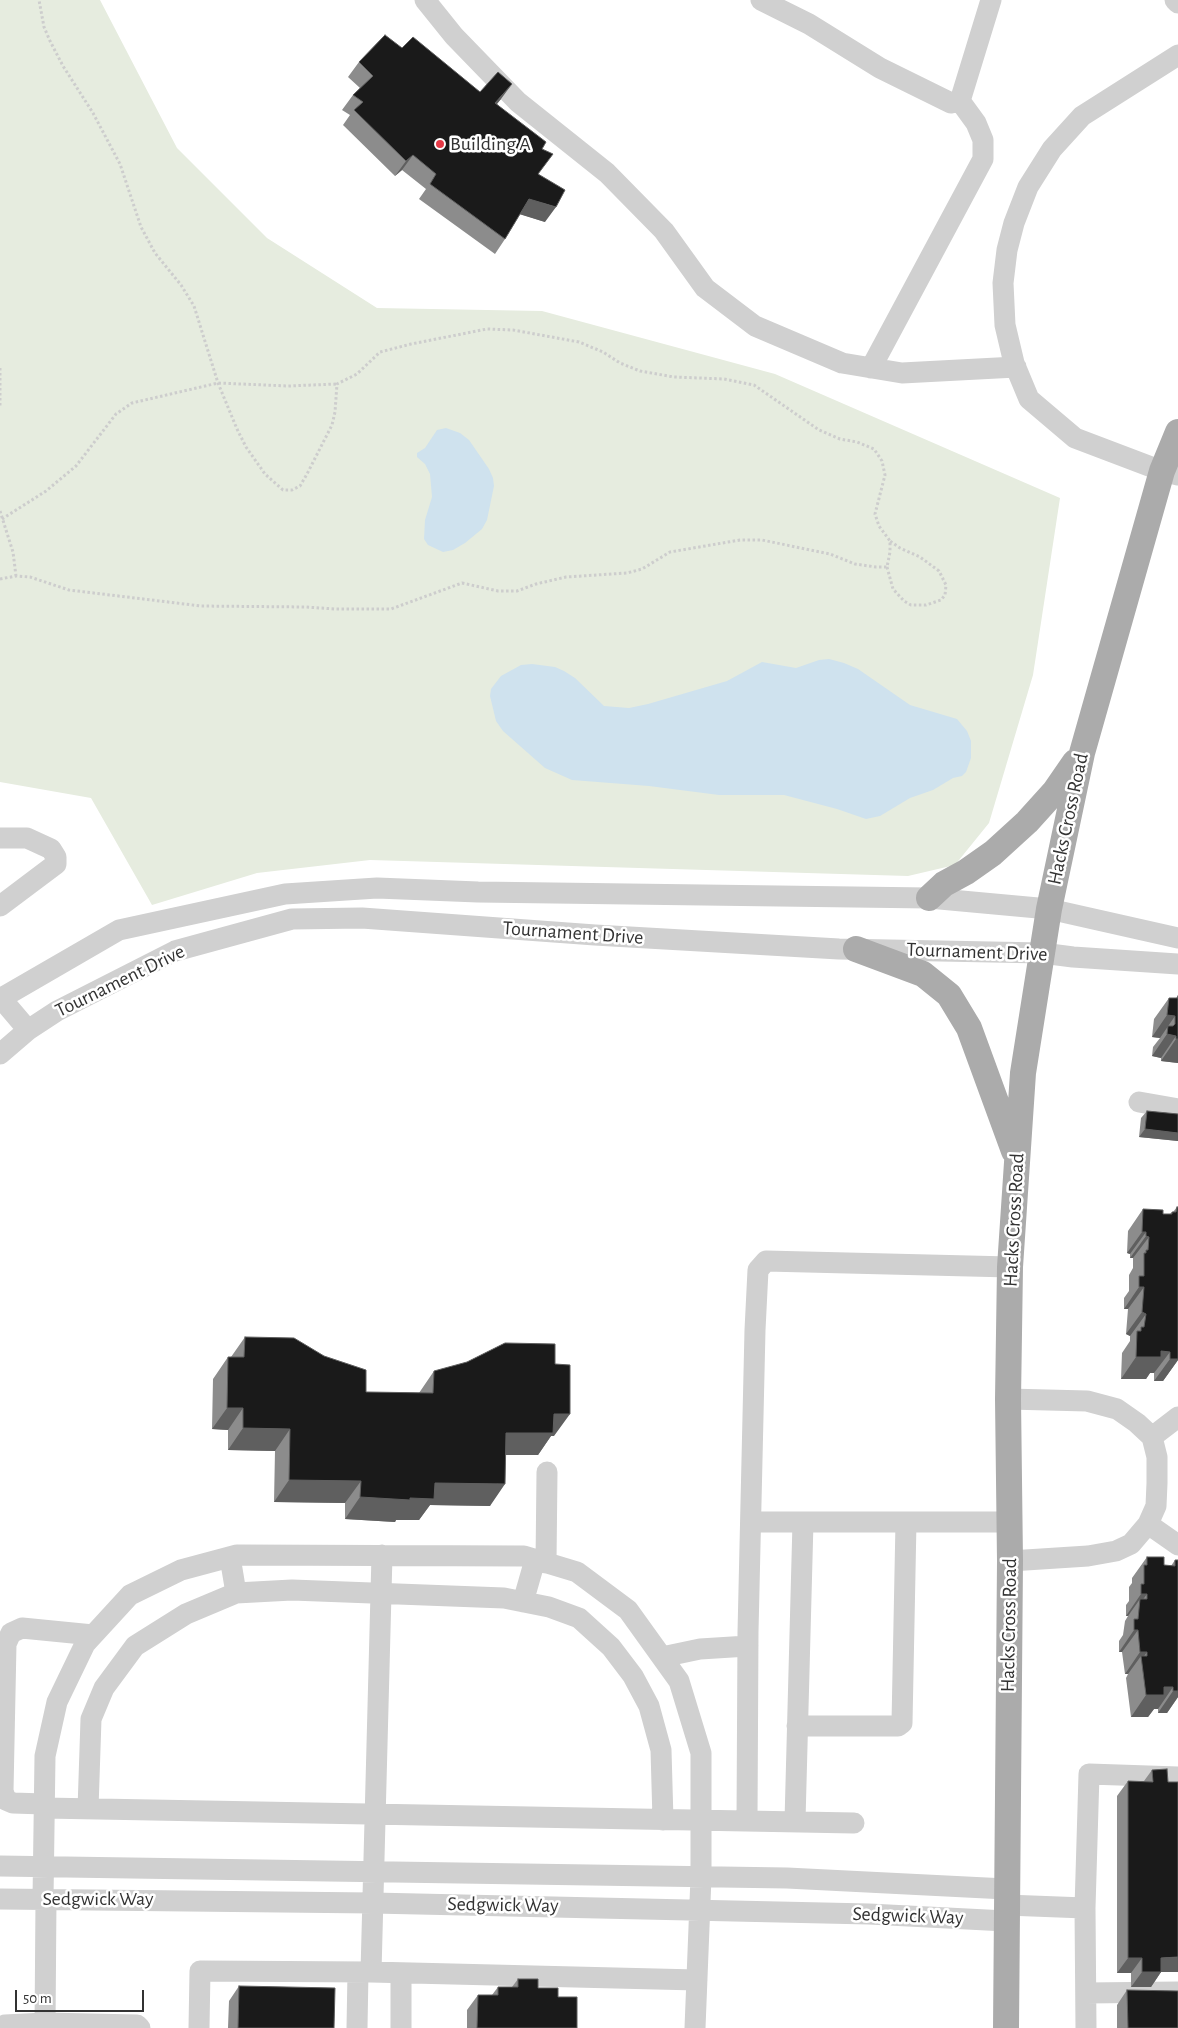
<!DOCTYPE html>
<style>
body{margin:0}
#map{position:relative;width:1178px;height:2028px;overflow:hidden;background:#fff;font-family:"Alegreya Sans",sans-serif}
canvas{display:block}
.scale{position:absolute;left:15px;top:1990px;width:129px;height:22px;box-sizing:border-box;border:2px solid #333;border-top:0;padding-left:6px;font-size:15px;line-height:18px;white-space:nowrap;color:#333;-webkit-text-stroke:4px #fff;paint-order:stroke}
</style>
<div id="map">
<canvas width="1178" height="2028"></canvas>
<div class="scale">50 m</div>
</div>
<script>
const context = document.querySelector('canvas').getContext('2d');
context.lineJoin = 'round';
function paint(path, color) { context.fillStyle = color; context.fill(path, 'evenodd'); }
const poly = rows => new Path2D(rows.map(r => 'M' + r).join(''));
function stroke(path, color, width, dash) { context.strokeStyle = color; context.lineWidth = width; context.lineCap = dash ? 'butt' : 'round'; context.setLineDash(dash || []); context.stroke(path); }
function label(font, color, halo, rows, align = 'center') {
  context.font = font + ' "Alegreya Sans",sans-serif'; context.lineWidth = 5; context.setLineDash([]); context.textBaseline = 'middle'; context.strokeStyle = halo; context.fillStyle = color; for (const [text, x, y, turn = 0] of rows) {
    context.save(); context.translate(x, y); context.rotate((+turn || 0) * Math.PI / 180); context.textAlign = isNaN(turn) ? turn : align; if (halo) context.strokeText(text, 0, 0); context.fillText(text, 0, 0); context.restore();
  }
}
paint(poly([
 [0,0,100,0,177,148,267,238,377,308,542,311,775,374,1060,498,1033,675,989,823,955,865,908,876,370,860,257,873,152,905,91,798,0,782]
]), '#e6ecdf');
paint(poly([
 [446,428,460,433,469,440,489,469,493,478,494,486,487,520,482,529,465,543,453,550,443,552,428,545,424,539,425,520,432,497,430,474,425,464,417,457,417,453,425,448,437,430],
 [829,659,844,663,858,669,910,705,957,719,967,731,971,741,971,758,966,772,962,776,953,778,933,790,910,798,880,816,866,819,837,809,784,795,719,795,649,786,572,780,545,768,503,731,496,721,490,696,491,689,501,676,521,665,532,664,555,667,564,671,575,678,604,706,629,708,648,704,727,681,762,662,796,668,819,660]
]), '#cfe2ee');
stroke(poly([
 [0,368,0,408],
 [0,511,13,552,16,576],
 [2,519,46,491,76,466,116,414,132,403,218,383,288,386,337,384],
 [887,567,893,589,904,601,911,605,926,605,941,600,945,595,946,585,939,571,920,557,900,548,890,541],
 [0,579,16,576,30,577,69,590,201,606,305,607,335,609,391,609,462,583,498,591,517,591,536,584,566,577,627,573,642,569,670,552,740,540,762,540,830,554,855,564,876,567,887,567,890,552,890,541,879,526,875,514,885,475,882,461,874,449,857,442,840,439,819,430,754,385,724,379,674,377,640,371,620,363,603,352,579,342,513,330,487,329,411,344,380,352,357,374,337,384,335,412,332,425,307,474,300,486,292,490,283,490,265,474,246,447,237,429,218,383,194,306,181,285,155,253,141,227,120,164,93,113,63,66,50,41,44,27,39,0]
]), '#cdcdcd', 3, [2.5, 2.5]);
stroke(poly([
 [425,0,454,36,518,102,607,173,664,231,705,288,755,326,842,363,902,373,1016,367],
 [761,0,809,24,880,68,951,103,960,101,991,0],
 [1175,0,1178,3],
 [1178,55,1082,116,1052,149,1028,187,1014,223,1007,250,1003,283,1005,325,1014,363,1029,399,1075,438,1162,471,1178,475],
 [871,368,983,159,983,140,976,123,960,101],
 [0,838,27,838,51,849,56,857,56,864,0,906],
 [0,997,28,1030],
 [0,999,119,930,285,894,377,888,478,892,929,898,1049,909,1178,938],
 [0,1054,28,1030,57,1011,175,951,292,919,362,918,595,935,839,949,1042,953,1073,957,1178,964],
 [1139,1102,1178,1109],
 [1008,1399,1087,1401,1117,1409,1137,1423,1152,1437,1157,1457,1157,1483,1156,1506,1148,1524,1131,1544,1116,1551,1088,1556,1010,1561],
 [1152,1437,1178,1417],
 [751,1522,1010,1522],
 [1148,1524,1178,1545],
 [230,1557,236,1593],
 [546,1563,547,1472],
 [523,1602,535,1560],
 [662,1657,700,1649,748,1646],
 [797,1726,898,1726,902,1723,906,1522],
 [44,1804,13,1803,6,1800,3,1791,6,1644,11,1633,22,1628,93,1635],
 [44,1808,854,1823],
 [88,1809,91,1719,104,1688,135,1646,186,1614,236,1593,292,1590,504,1598,549,1607,579,1618,611,1647,633,1676,649,1706,661,1750,663,1820],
 [747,1820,748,1632,755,1330,758,1270,766,1261,1010,1267],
 [795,1821,803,1522],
 [0,1866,787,1878,1006,1889],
 [0,1899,373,1903,869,1914,1006,1921],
 [43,1899,45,1756,57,1702,85,1644,130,1595,181,1570,237,1555,524,1556,577,1572,628,1610,679,1681,701,1753,701,1877,695,2028],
 [1006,1905,1085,1908,1089,1774,1178,1777],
 [1085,1908,1086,2028],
 [371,1972,697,1980],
 [1086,1993,1178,1992],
 [3,2028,5,2025,45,2023,137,2025,140,2028],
 [45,2028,46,1899],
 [199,2028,200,1971,371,1972,382,1555],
 [357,2028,358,1972],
 [401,2028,401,1974]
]), '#d0d0d0', 21);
stroke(poly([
 [929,898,944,884,966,872,993,853,1027,822,1055,791,1075,762],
 [856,949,923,974,949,995,969,1028,1014,1151],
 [1006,2028,1010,1561,1008,1399,1010,1267,1023,1073,1049,909,1082,753,1162,471,1178,432]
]), '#ababab', 26);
paint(poly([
 [402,48,480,92,501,99,497,104,542,149,538,174,545,222,520,214,505,239,495,254,419,199,426,189,402,170,395,176,343,125,350,115,342,110,353,95,360,88,348,77,359,62],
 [1178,996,1178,1063,1161,1061,1161,1058,1152,1056,1153,1047,1160,1038,1152,1037,1154,1019,1169,998,1176,998],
 [1147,1111,1178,1114,1178,1141,1139,1137,1141,1118],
 [1177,1207,1178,1360,1163,1381,1154,1381,1154,1373,1150,1373,1146,1379,1121,1379,1122,1353,1130,1341,1130,1336,1126,1334,1128,1309,1124,1309,1124,1298,1129,1291,1129,1275,1133,1268,1133,1258,1130,1258,1130,1254,1127,1253,1128,1231,1143,1209,1163,1214,1170,1214,1172,1212,1173,1212],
 [245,1337,366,1392,419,1393,434,1371,554,1436,551,1436,538,1455,505,1455,490,1506,430,1505,419,1520,396,1520,395,1522,345,1519,345,1503,274,1502,275,1451,228,1450,228,1430,212,1429,213,1379,228,1357,231,1357],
 [1147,1557,1164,1565,1171,1566,1175,1560,1178,1560,1178,1697,1167,1713,1158,1713,1158,1709,1154,1709,1148,1717,1131,1717,1126,1678,1128,1674,1125,1674,1122,1652,1119,1652,1119,1641,1123,1635,1125,1621,1128,1616,1126,1616,1126,1605,1129,1601,1129,1587,1132,1583,1132,1578],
 [1152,1770,1161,1972,1151,1987,1131,1987,1131,1973,1117,1973,1117,1796,1128,1781,1144,1781],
 [518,1979,558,1997,577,2028,467,2028,467,2010,478,1995,492,1995,498,1987,512,1987],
 [239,1986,334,2028,228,2028,229,2001],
 [1127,1990,1178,2028,1117,2028,1117,2005]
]), '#8c8c8c');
paint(poly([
 [512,84,501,99,485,118,495,103],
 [413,155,402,170,395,176,406,161],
 [529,199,556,207,545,222,519,214],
 [1167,1015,1175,1016,1160,1038,1152,1037],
 [1167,1034,1176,1036,1161,1058,1152,1056],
 [1176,1039,1178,1039,1178,1063,1161,1061],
 [1145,1129,1178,1133,1178,1141,1139,1137],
 [1142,1232,1146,1232,1130,1254,1127,1253],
 [1146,1236,1149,1237,1133,1258,1130,1258],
 [1139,1287,1144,1287,1128,1309,1124,1309],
 [1142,1312,1146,1314,1130,1336,1126,1334],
 [1161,1351,1170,1352,1154,1373,1150,1373,1146,1379,1121,1379,1136,1357],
 [1178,1352,1178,1360,1163,1381,1154,1381,1170,1359],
 [227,1408,243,1408,228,1430,212,1429],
 [554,1414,570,1414,554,1436,551,1436,538,1455,490,1455,506,1433],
 [243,1428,290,1429,275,1451,228,1450],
 [289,1480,361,1481,345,1503,274,1502],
 [435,1483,505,1484,490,1506,430,1505,419,1520,396,1520,395,1522,345,1519,360,1497,410,1498],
 [1141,1594,1147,1594,1139,1605,1140,1599,1128,1616,1126,1616],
 [1134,1630,1138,1630,1122,1652,1119,1652],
 [1140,1652,1147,1652,1142,1659,1141,1656,1128,1674,1125,1674],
 [1164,1687,1173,1687,1158,1709,1154,1709,1148,1717,1131,1717,1146,1695],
 [1178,1689,1178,1697,1167,1713,1158,1713,1173,1691],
 [1178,1957,1178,1972,1161,1972,1151,1987,1131,1987,1142,1972,1161,1958],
 [1128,1958,1142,1958,1131,1973,1117,1973]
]), '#5f5f5f');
const building = poly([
 [385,35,402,48,413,37,480,92,498,72,512,84,495,103,546,142,542,149,553,154,538,174,565,190,556,207,529,199,505,239,430,184,436,174,413,155,406,161,354,110,363,102,353,95,373,76,359,62,385,35],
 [1178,996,1178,1039,1176,1039,1176,1036,1167,1034,1168,1026,1173,1026,1175,1024,1175,1016,1167,1015,1169,998,1178,998,1178,996],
 [1147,1111,1178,1114,1178,1133,1145,1129,1147,1111],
 [1177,1207,1178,1207,1178,1359,1170,1359,1170,1352,1161,1351,1161,1357,1136,1357,1137,1331,1141,1331,1141,1327,1144,1327,1146,1314,1142,1312,1144,1287,1139,1287,1139,1276,1144,1276,1144,1253,1146,1253,1146,1250,1148,1250,1149,1237,1146,1236,1146,1232,1142,1232,1143,1209,1163,1210,1163,1214,1172,1214,1172,1212,1176,1212,1177,1207],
 [245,1337,294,1338,324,1356,366,1370,366,1392,433,1393,434,1371,467,1362,505,1343,555,1344,555,1364,570,1365,570,1414,554,1414,553,1433,506,1433,505,1484,435,1483,434,1499,410,1498,410,1500,360,1497,361,1481,289,1480,290,1429,243,1428,243,1408,227,1408,228,1357,244,1357,245,1337],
 [1147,1557,1164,1557,1164,1565,1175,1566,1175,1560,1178,1560,1178,1691,1173,1691,1173,1687,1164,1687,1164,1695,1146,1695,1141,1656,1147,1656,1147,1652,1140,1652,1138,1630,1134,1630,1134,1619,1138,1619,1140,1599,1147,1599,1147,1594,1141,1594,1141,1584,1144,1584,1144,1565,1147,1565,1147,1557],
 [1167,1769,1168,1782,1178,1782,1178,1957,1161,1958,1161,1972,1142,1972,1142,1958,1128,1958,1128,1781,1153,1782,1152,1770,1167,1769],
 [518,1979,538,1979,538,1988,558,1988,558,1997,577,1997,577,2028,477,2028,478,1995,498,1995,498,1987,518,1987,518,1979],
 [239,1986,335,1988,334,2028,238,2028,239,1986],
 [1127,1990,1178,1991,1178,2028,1128,2028,1127,1990]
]);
paint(building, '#1a1a1a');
stroke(building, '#5f5f5f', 1);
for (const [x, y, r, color] of [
 [440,144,5,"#e63946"]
]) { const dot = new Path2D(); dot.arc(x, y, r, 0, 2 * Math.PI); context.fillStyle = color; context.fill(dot); stroke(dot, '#fff', 2); }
label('20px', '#333', '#fff', [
 ["Building A",450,144]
], 'left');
label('20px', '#333', '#fff', [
 ["Hacks Cross Road",1068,819,-78],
 ["Tournament Drive",573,933,4],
 ["Tournament Drive",977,952,2],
 ["Tournament Drive",120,981,-26],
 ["Hacks Cross Road",1014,1220,-87],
 ["Hacks Cross Road",1009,1625,-89],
 ["Sedgwick Way",98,1899],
 ["Sedgwick Way",503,1905,1],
 ["Sedgwick Way",908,1916,2]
]);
</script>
